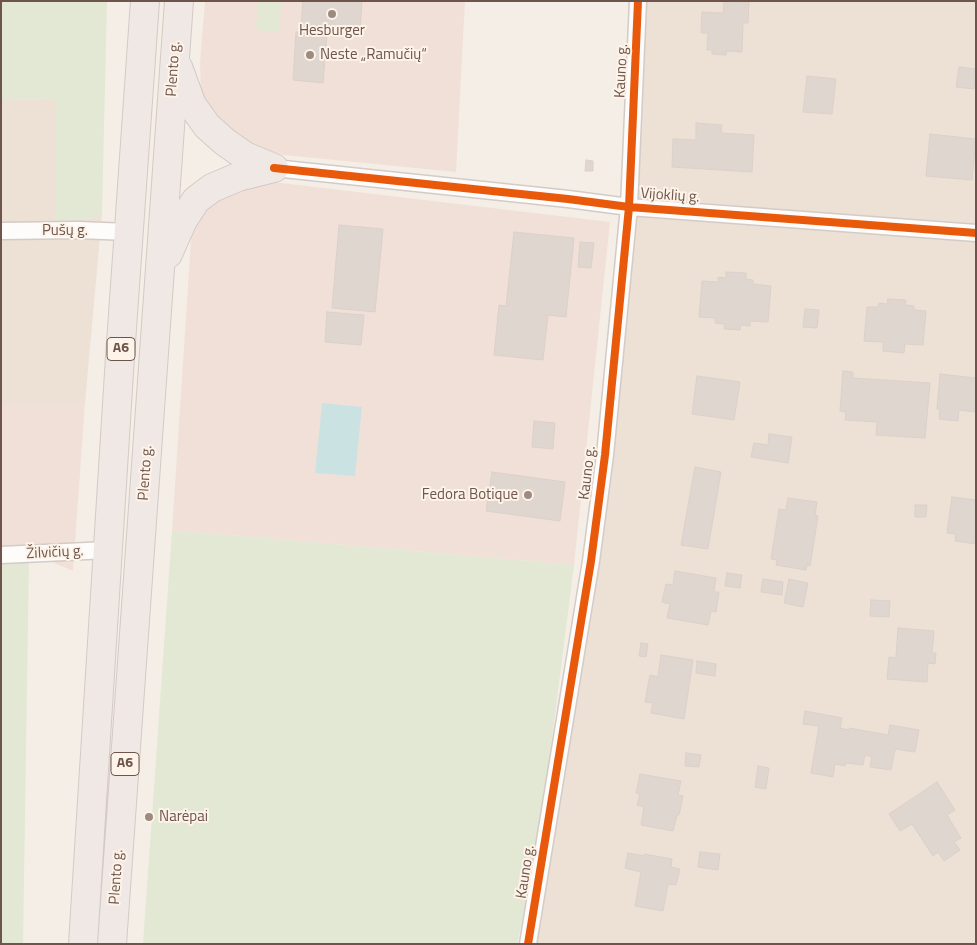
<!DOCTYPE html>
<meta charset="utf-8">
<style>
body{margin:0}
#map{position:relative;width:977px;height:945px;overflow:hidden;background:#f4eee7;font-family:"Titillium Web",sans-serif}
canvas{display:block}
.frame{position:absolute;inset:0;border:2px solid #6e554c;pointer-events:none}
</style>
<div id="map">
<canvas width="977" height="945"></canvas>
<div class="frame"></div>
</div>
<script>
const context = document.querySelector('canvas').getContext('2d');
context.lineJoin = 'round';
function paint(path, color) { context.fillStyle = color; context.fill(path, 'evenodd'); }
const poly = rows => new Path2D(rows.map(r => 'M' + r).join(''));
function stroke(path, color, width, dash) { context.strokeStyle = color; context.lineWidth = width; context.lineCap = dash ? 'butt' : 'round'; context.setLineDash(dash || []); context.stroke(path); }
function label(font, color, halo, rows, align = 'center') {
  context.font = font + ' "Titillium Web",sans-serif'; context.lineWidth = 4; context.setLineDash([]); context.textBaseline = 'middle'; context.strokeStyle = halo; context.fillStyle = color; for (const [text, x, y, turn = 0] of rows) {
    context.save(); context.translate(x, y); context.rotate((+turn || 0) * Math.PI / 180); context.textAlign = isNaN(turn) ? turn : align; if (halo) context.strokeText(text, 0, 0); context.fillText(text, 0, 0); context.restore();
  }
}
paint(poly([
 [638,1,976,1,976,944,528,944,605,455],
 [1,99,55,100,55,222,92,218,102,213,85,403,1,403]
]), '#ede0d5');
paint(poly([
 [205,1,465,1,456,172,284,155,259,148,231,133,209,115,201,94,200,63],
 [273,182,610,222,574,565,254,537,172,531,192,225,206,208,229,190],
 [1,403,85,403,73,571,52,562,29,558,1,560]
]), '#f1e0d8');
paint(poly([
 [1,1,107,1,102,213,92,218,55,222,55,100,1,99],
 [258,1,281,1,279,32,256,30],
 [172,531,254,537,574,565,538,848,517,944,143,944],
 [29,558,23,944,1,944,1,560]
]), '#e2e8d3');
paint(poly([
 [322,403,362,407,355,476,315,473]
]), '#cbe2e2');
const building = poly([
 [303,1,362,1,360,31,301,27,303,1],
 [724,1,749,2,748,23,743,23,742,52,727,51,726,55,712,54,712,50,707,50,708,33,701,33,702,12,723,13,724,1],
 [296,32,327,34,323,83,293,80,296,32],
 [959,67,976,69,974,89,956,87,959,67],
 [807,76,836,79,832,114,803,112,807,76],
 [696,123,722,125,721,133,754,135,752,172,672,167,673,139,696,140,696,123],
 [930,134,976,139,972,180,926,176,930,134],
 [586,160,593,161,593,171,585,171,586,160],
 [339,225,383,229,375,312,332,308,339,225],
 [514,232,574,238,566,317,548,315,543,360,494,355,499,305,506,306,514,232],
 [580,242,594,243,591,268,578,267,580,242],
 [726,272,746,273,746,279,753,280,753,284,771,286,768,322,750,321,750,326,741,325,740,330,724,329,725,324,715,323,715,318,699,317,702,281,718,282,718,277,726,278,726,272],
 [888,299,906,300,905,305,914,306,914,310,926,311,923,345,905,344,904,353,883,351,883,342,864,341,867,307,878,307,879,303,887,304,888,299],
 [805,309,819,310,817,328,803,327,805,309],
 [327,312,364,315,361,345,325,342,327,312],
 [843,371,853,372,853,378,930,383,925,438,876,435,877,422,845,420,846,412,840,411,843,371],
 [940,374,976,378,976,412,959,410,958,421,939,419,940,409,937,409,940,374],
 [697,376,740,382,734,420,692,414,697,376],
 [534,421,555,423,553,449,532,447,534,421],
 [769,434,792,437,788,463,751,457,754,443,768,445,769,434],
 [695,467,721,472,708,549,681,545,695,467],
 [492,472,565,482,560,521,486,511,492,472],
 [952,497,976,500,976,544,955,541,956,534,947,533,952,497],
 [788,498,817,502,815,515,818,516,810,566,807,565,806,570,776,565,777,560,771,559,779,509,786,510,788,498],
 [915,505,927,505,926,517,915,517,915,505],
 [675,571,716,578,714,592,719,592,716,612,711,611,708,625,667,618,670,604,662,602,666,584,673,585,675,571],
 [727,573,742,575,740,588,725,586,727,573],
 [763,579,783,582,782,595,761,592,763,579],
 [789,579,808,583,803,607,784,603,789,579],
 [871,600,890,601,889,617,870,616,871,600],
 [898,628,934,631,932,653,936,653,935,664,928,663,927,682,887,679,889,657,896,658,898,628],
 [641,643,648,644,646,657,639,656,641,643],
 [661,655,693,660,684,719,651,713,653,703,645,702,650,675,658,677,661,655],
 [697,661,716,664,715,676,696,673,697,661],
 [805,711,842,718,840,728,849,730,849,728,888,735,890,725,919,730,915,752,895,749,891,770,870,767,872,757,865,755,863,765,846,763,845,766,835,764,833,777,811,773,819,726,803,724,805,711],
 [686,753,701,755,699,767,685,766,686,753],
 [758,766,769,768,766,789,755,787,758,766],
 [640,774,681,781,678,795,683,796,679,815,677,815,673,831,641,825,644,807,637,805,640,794,636,793,640,774],
 [937,782,955,810,947,815,961,838,954,842,960,850,944,861,938,852,933,856,912,824,900,831,889,814,937,782],
 [700,852,720,854,718,870,698,867,700,852],
 [628,853,644,856,644,854,672,859,671,867,680,869,676,885,668,884,663,911,635,906,641,872,625,868,628,853]
]);
paint(building, '#e0d6d0');
stroke(building, '#dcd1ca', 1);
const minor = poly([
 [274,168,568,199,629,207,976,233],
 [1,231,78,230,129,232],
 [1,555,108,550],
 [528,944,591,561,605,455,629,207,638,1]
]);
const trunk = poly([
 [178,67,192,105,207,126,225,142,245,156,274,168],
 [168,254,183,220,196,200,212,188,238,177,274,168],
 [83,944,120,357,145,1],
 [112,944,179,1]
]);
stroke(minor, '#d3cbc6', 19);
stroke(trunk, '#d3cac5', 30);
stroke(minor, '#fdfcfb', 16);
stroke(trunk, '#f0e8e4', 28);
stroke(poly([
 [274,168,568,199,629,207,976,233],
 [528,944,591,561,605,455,629,207,638,1]
]), '#e8590c', 8);
for (const [x, y, r, color] of [
 [332,14,5,"#9d8b82"],
 [310,55,5,"#9d8b82"],
 [528,495,5,"#9d8b82"],
 [149,817,5,"#9d8b82"]
]) { const dot = new Path2D(); dot.arc(x, y, r, 0, 2 * Math.PI); context.fillStyle = color; context.fill(dot); stroke(dot, '#fdf3e8', 2); }
for (const [x, y, w] of [
 [121,349,28],
 [125,764,28]
]) { const box = new Path2D(); box.roundRect(x - w / 2, y - 11.5, w, 23, 4); context.fillStyle = '#fdf3e8'; context.fill(box); stroke(box, '#6e554c', 1); }
label('bold 14px', '#6e554c', null, [
 ["A6",121,349],
 ["A6",125,764]
]);
label('15px', '#6e554c', '#fdf3e8', [
 ["Hesburger",332,31,"center"],
 ["Neste „Ramučių“",320,55],
 ["Fedora Botique",518,495,"right"],
 ["Narėpai",159,817]
], 'left');
label('15px', '#6e554c', '#fdf3e8', [
 ["Plento g.",174,69,-86],
 ["Kauno g.",622,71,-87],
 ["Vijoklių g.",670,196,4],
 ["Pušų g.",65,231],
 ["Plento g.",146,473,-86],
 ["Kauno g.",588,473,-83],
 ["Žilvičių g.",55,553,-3],
 ["Kauno g.",526,872,-81],
 ["Plento g.",117,877,-86]
]);
</script>
